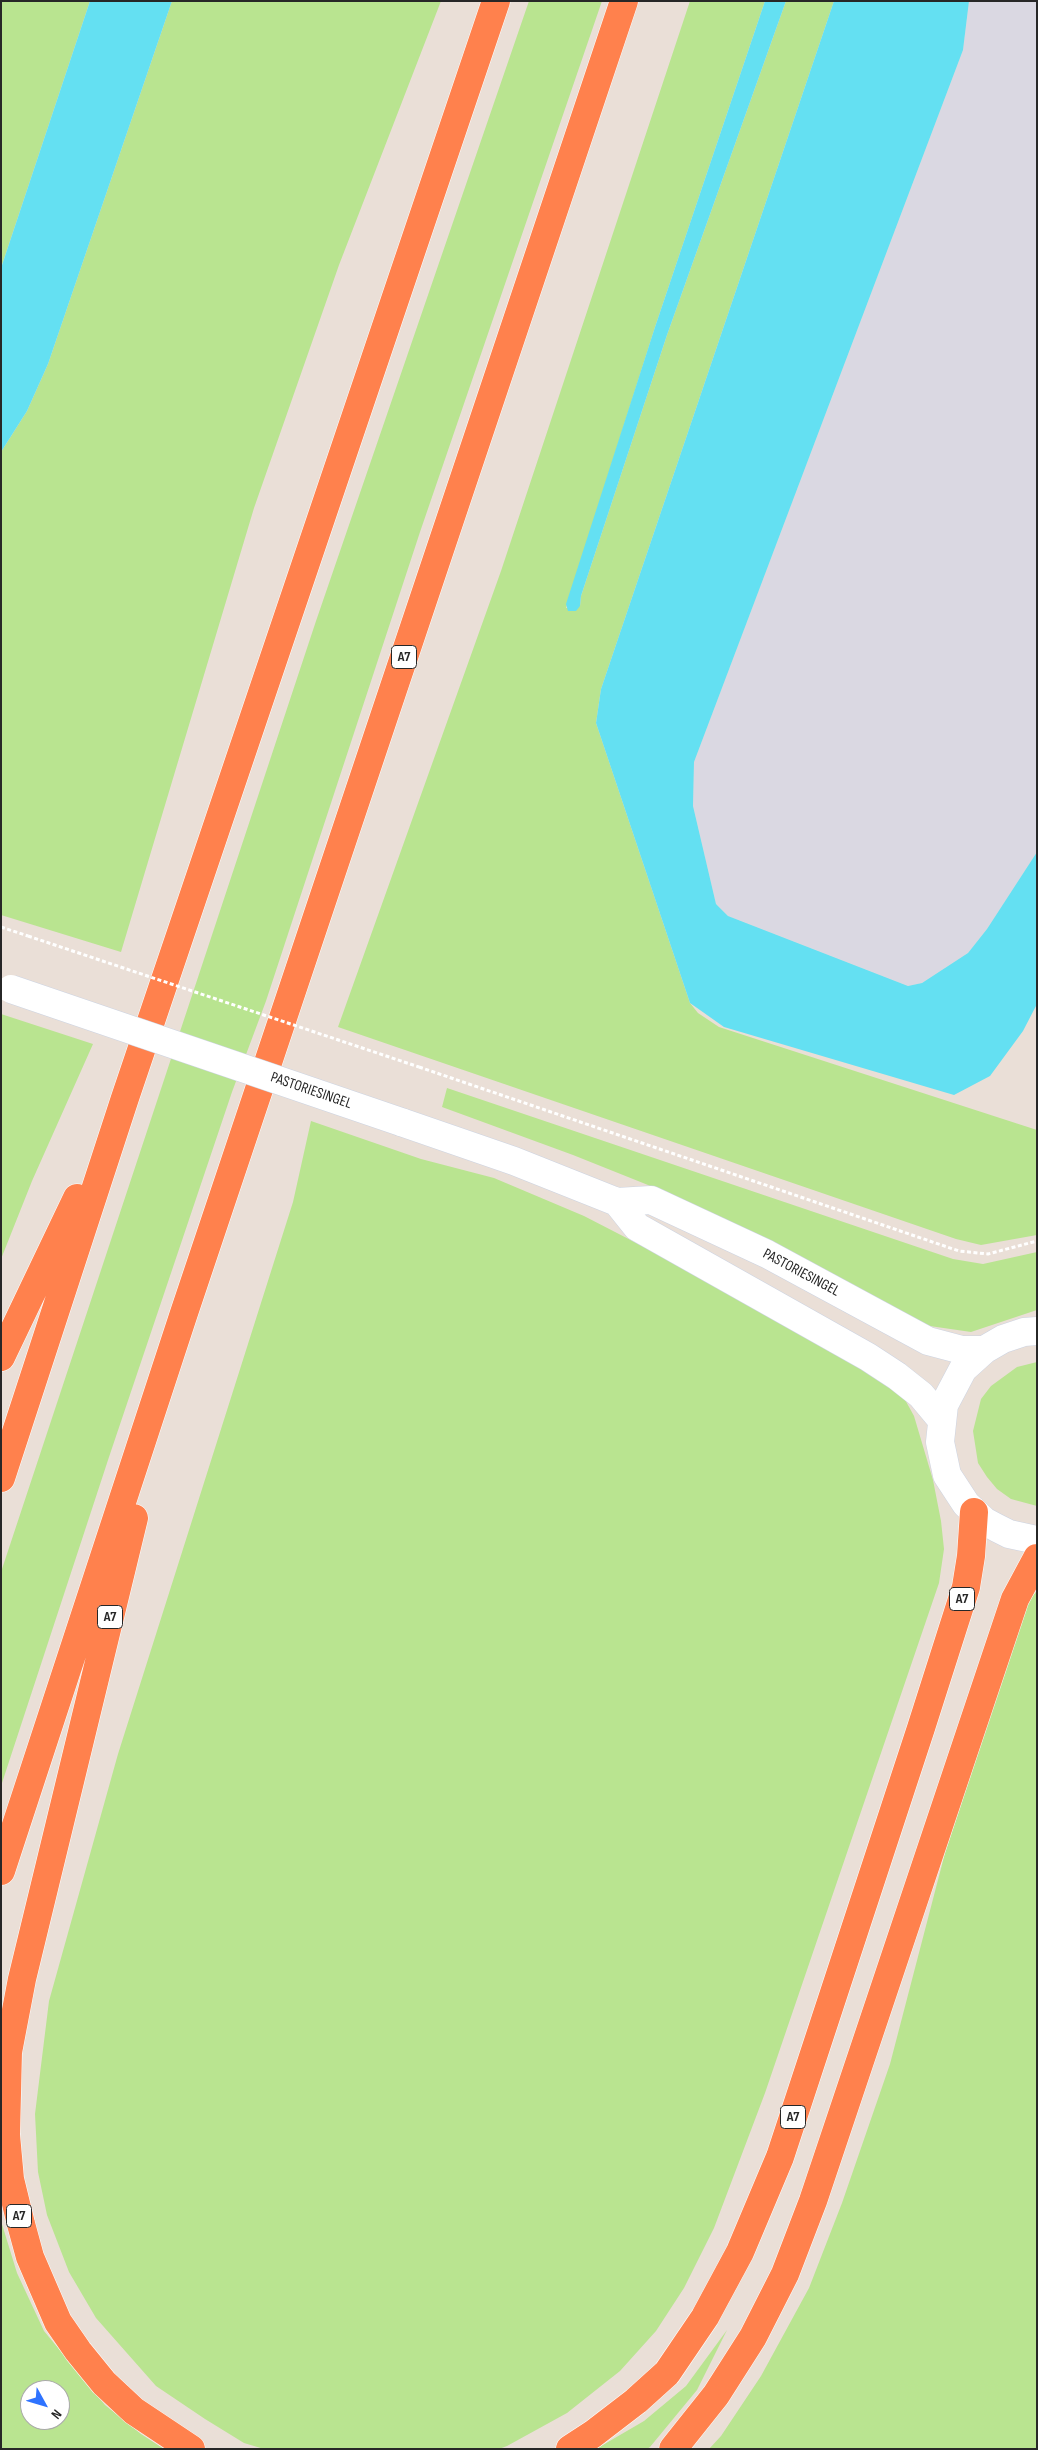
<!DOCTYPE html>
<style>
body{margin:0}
#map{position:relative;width:1038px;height:2450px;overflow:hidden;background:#eadfd7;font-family:"Sofia Sans Condensed",sans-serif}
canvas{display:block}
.frame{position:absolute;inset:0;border:2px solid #272727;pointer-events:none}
.north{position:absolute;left:20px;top:2380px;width:50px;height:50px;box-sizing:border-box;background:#fff;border:1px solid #a9a9a9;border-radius:50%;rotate:129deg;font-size:14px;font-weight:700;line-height:20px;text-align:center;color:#272727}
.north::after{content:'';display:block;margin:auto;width:18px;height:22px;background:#2f73ff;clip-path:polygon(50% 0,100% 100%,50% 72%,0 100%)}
</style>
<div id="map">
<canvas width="1038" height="2450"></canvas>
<div class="frame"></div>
<div class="north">N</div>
</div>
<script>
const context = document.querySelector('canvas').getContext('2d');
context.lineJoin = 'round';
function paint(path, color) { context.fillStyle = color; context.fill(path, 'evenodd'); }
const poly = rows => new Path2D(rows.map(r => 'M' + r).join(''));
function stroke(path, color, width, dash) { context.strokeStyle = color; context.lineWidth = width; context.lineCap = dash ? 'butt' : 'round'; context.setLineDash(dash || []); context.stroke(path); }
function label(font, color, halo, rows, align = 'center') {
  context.font = font + ' "Sofia Sans Condensed",sans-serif'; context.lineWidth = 4; context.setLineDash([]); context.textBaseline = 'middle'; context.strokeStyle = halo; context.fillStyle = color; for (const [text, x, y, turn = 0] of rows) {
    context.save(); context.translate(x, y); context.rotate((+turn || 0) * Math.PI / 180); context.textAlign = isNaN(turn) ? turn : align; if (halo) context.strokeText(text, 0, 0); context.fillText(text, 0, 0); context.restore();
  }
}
paint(poly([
 [969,1,1037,1,1037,852,987,929,968,953,922,983,908,986,728,916,716,904,693,806,694,762,963,50]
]), '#dad8e2');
paint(poly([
 [1,1,90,1,1,268],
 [172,1,441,1,339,265,254,508,121,952,1,915,1,452,27,411,48,364],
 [529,1,602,1,420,532,266,1001,232,1092,109,1457,1,1786,1,1572,316,621],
 [690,1,765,1,655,327,566,608,580,606,581,596,667,335,786,1,834,1,601,689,596,723,690,1003,698,1013,719,1027,1037,1130,1037,1235,981,1245,956,1239,338,1027,501,571],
 [1,1014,93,1044,32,1181,1,1259],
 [447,1088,953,1259,983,1264,1037,1252,1037,1310,971,1332,923,1325,738,1226,648,1185,573,1155,442,1107],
 [311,1121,421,1159,494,1178,584,1216,681,1266,868,1371,903,1396,914,1416,933,1480,941,1521,944,1549,939,1583,765,2093,714,2228,684,2288,656,2331,620,2371,567,2413,507,2446,499,2449,264,2449,244,2443,205,2419,156,2386,96,2318,69,2272,47,2215,38,2172,35,2114,49,2001,118,1754,293,1202],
 [1037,1362,1037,1506,1011,1499,997,1489,987,1477,978,1463,973,1431,981,1399,991,1386,1017,1367],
 [1037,1591,1037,2449,709,2449,721,2436,761,2376,809,2288,842,2203,890,2064,945,1853,1028,1601],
 [1,2221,17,2273,44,2331,105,2405,141,2434,164,2449,1,2449],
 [30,2390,60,2390,60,2420,30,2420],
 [727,2330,697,2390,650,2447,647,2449,596,2449,644,2421,686,2386]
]), '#b9e490');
paint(poly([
 [90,1,172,1,48,364,27,411,1,452,1,268],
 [765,1,786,1,667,335,581,596,580,606,576,611,568,611,566,604,655,327],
 [834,1,969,1,963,50,694,762,693,806,716,904,728,916,908,986,922,983,968,953,987,929,1037,852,1037,1004,1023,1031,990,1076,954,1095,724,1027,690,1003,596,723,601,689]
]), '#64e0f2');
const secondary = poly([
 [401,1122,514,1161,617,1202,651,1200,767,1254,928,1341,962,1350,984,1350],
 [617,1202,637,1227,868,1357,897,1376,921,1395,941,1419],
 [1037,1331,1024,1332,1003,1339,984,1350,963,1369,944,1405,940,1442,947,1475,966,1504,984,1521,997,1528,1009,1534,1037,1540]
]);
const motorway = poly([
 [1,1357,77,1198],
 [1,1478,125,1098,496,1],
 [134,1518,22,1979,8,2052,6,2135,10,2179,21,2224,30,2257,58,2322,78,2351,104,2383,134,2411,191,2449],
 [1,1871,184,1313,624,1],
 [570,2449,593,2434,636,2401,667,2373,705,2317,740,2252,780,2157,921,1728,966,1587,971,1556,974,1512],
 [673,2449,716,2395,753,2337,785,2274,813,2201,1015,1599,1037,1558]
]);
stroke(secondary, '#ccd3e1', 29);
stroke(motorway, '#fff', 29);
stroke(poly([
 [1,927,28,936],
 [419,1067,959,1251,988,1254,1037,1241]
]), '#fff', 3, [4, 2.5]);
stroke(secondary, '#fff', 28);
stroke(motorway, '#ff814d', 28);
const secondaryBridge = poly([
 [11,989,401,1122]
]);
stroke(secondaryBridge, '#ccd3e1', 29, []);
stroke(poly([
 [28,936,419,1067]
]), '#fff', 3, [4, 2.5]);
stroke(secondaryBridge, '#fff', 28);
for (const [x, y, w] of [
 [404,657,25],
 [962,1599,25],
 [110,1617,25],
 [793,2117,25],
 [19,2216,25]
]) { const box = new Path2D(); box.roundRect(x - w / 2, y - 11.5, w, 23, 4); context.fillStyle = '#fff'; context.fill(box); stroke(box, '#272727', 1); }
label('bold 14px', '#272727', null, [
 ["A7",404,657],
 ["A7",962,1599],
 ["A7",110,1617],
 ["A7",793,2117],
 ["A7",19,2216]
]);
label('15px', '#272727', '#fff', [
 ["PASTORIESINGEL",311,1091,19],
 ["PASTORIESINGEL",801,1273,28]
]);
</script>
